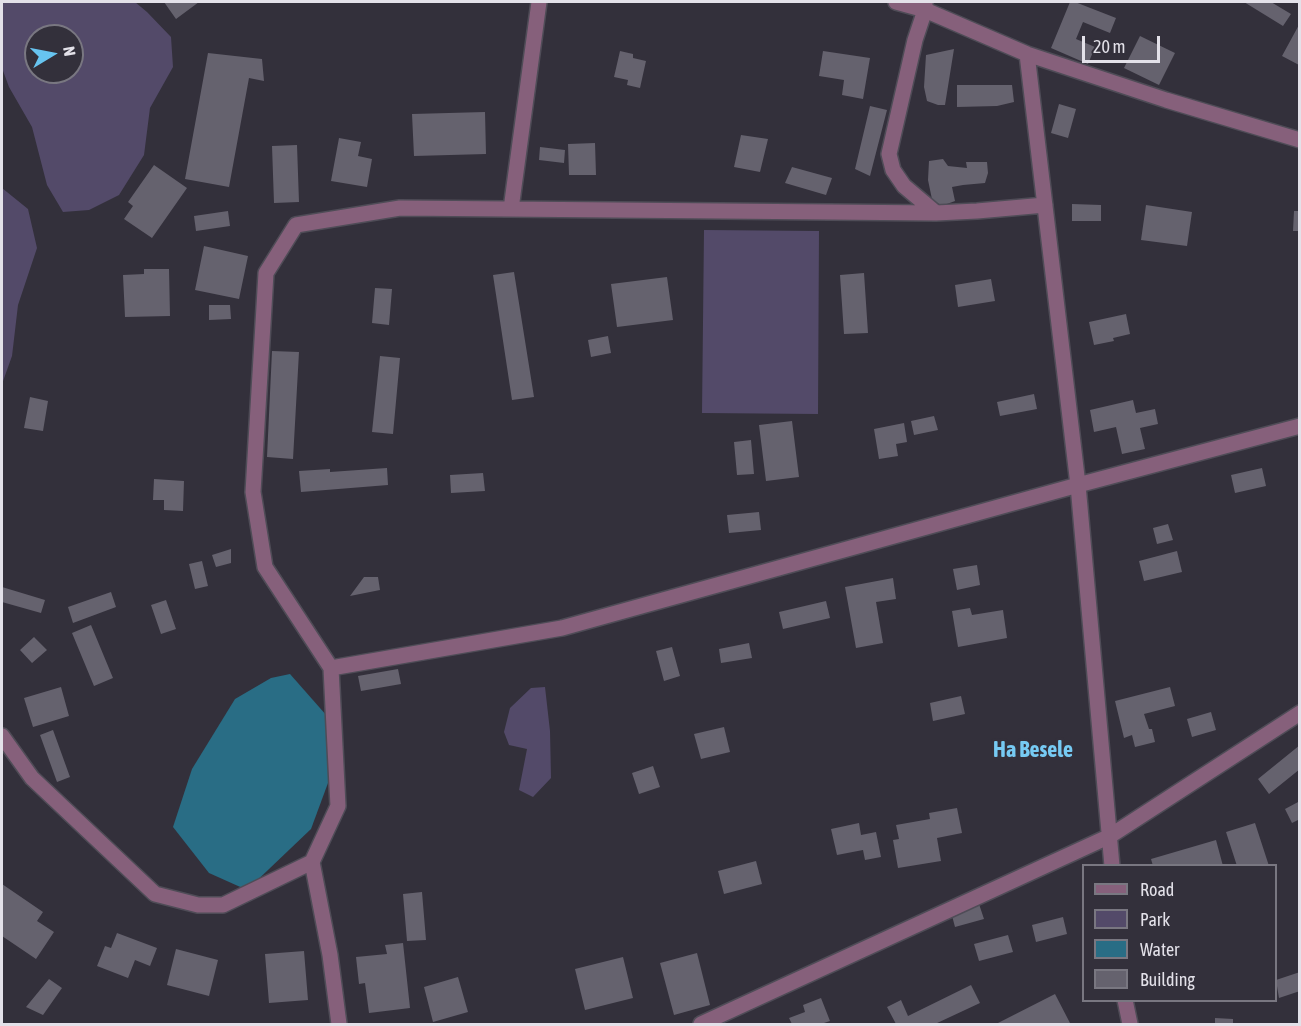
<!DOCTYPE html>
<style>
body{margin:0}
#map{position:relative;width:1301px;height:1026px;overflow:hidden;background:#33303b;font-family:"Asap Condensed",sans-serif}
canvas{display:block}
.frame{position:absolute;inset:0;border:3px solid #e3e1e9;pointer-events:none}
.legend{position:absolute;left:1082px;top:864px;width:195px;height:138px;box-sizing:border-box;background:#33303b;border:2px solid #797781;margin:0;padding:8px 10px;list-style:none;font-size:18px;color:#e3e1e9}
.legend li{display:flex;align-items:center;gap:12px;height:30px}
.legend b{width:30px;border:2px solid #797781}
.north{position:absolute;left:24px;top:24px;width:60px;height:60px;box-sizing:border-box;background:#33303b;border:2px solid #797781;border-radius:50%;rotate:80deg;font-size:16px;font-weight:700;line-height:24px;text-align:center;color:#e3e1e9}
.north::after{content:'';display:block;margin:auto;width:21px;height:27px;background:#67c4f0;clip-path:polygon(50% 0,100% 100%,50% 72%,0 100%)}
.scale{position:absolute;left:1082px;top:36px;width:78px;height:27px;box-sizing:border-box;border:3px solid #e3e1e9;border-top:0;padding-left:8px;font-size:18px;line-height:21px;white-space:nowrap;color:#e3e1e9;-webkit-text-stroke:4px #33303b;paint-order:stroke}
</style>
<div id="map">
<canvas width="1301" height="1026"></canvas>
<div class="frame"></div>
<ul class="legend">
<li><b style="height:8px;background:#86607b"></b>Road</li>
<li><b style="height:16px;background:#534a69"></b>Park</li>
<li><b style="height:16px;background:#296d85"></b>Water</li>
<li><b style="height:16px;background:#65626e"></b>Building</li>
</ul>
<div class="north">N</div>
<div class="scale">20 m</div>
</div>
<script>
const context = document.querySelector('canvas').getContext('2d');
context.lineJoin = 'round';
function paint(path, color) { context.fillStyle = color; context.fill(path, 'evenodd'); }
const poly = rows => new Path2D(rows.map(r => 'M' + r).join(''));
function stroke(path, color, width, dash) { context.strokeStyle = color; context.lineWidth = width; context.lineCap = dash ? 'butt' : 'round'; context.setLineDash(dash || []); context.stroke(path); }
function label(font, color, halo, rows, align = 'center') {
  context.font = font + ' "Asap Condensed",sans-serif'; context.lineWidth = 6; context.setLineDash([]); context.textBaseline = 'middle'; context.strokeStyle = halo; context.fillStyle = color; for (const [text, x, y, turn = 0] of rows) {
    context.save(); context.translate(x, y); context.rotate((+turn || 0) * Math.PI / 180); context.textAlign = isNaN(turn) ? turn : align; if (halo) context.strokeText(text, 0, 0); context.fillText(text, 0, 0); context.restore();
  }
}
paint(poly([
 [2,2,135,2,147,12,171,37,173,67,150,108,144,155,119,195,89,210,63,212,47,185,32,127,9,87,2,68],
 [36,36,72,36,72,72,36,72],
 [2,188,28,209,37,248,18,305,12,356,2,384],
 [704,230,819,231,818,414,702,413],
 [545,687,550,731,551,778,533,797,519,790,527,749,509,745,504,732,510,708,531,688]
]), '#534a69');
paint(poly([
 [290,674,327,716,335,764,311,829,247,890,209,873,173,827,192,769,235,699,271,678]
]), '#296d85');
paint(poly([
 [164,2,199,2,176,19],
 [1070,2,1075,2,1116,18,1110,33,1083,22,1076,39,1095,47,1088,64,1051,48],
 [1244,2,1271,2,1291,14,1283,26],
 [1300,23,1300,64,1299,65,1282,56],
 [1140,36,1175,53,1159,85,1124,68],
 [954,49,945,105,938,105,927,101,924,87,926,55],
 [620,51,633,54,633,58,646,61,640,88,627,85,628,80,614,77],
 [823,51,870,58,863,99,842,95,844,80,819,76],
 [208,53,262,59,264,81,249,78,229,187,185,179],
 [957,85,1012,85,1014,102,997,106,957,107],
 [1059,104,1076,109,1068,138,1051,133],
 [870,106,887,110,870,176,855,169],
 [485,112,486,154,414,156,412,114],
 [741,135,768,139,760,172,734,167],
 [339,138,361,142,358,156,372,159,367,187,331,181],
 [595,143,596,175,569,175,568,144],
 [297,145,299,202,274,203,272,146],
 [540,147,565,150,564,163,539,160],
 [943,159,948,166,967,168,966,162,987,162,988,173,985,183,963,185,952,187,955,201,947,204,933,204,928,180,929,161],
 [154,165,187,188,152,238,124,219,133,206,128,202],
 [792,167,832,178,826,195,785,183],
 [1072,204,1101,205,1101,221,1072,221],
 [1146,205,1192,212,1187,246,1141,240],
 [228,211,230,226,196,231,194,216],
 [1294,211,1300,211,1300,231,1293,231],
 [204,246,248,256,239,299,195,290],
 [144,269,169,269,170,316,125,317,123,275,144,274],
 [514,272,534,397,512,400,493,275],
 [864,273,868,333,844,334,840,275],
 [667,277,673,320,617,327,611,284],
 [991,279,995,301,958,307,955,285],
 [375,288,392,289,389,325,372,323],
 [209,305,230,305,231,319,209,320],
 [1126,314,1130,334,1113,338,1114,341,1094,345,1089,322],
 [608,336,611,353,591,357,588,340],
 [272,351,299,352,293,459,267,457],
 [380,356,400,358,393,434,372,432],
 [1034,394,1037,409,1000,416,997,402],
 [30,397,48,401,43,431,24,428],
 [1133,400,1136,413,1155,409,1158,424,1140,428,1145,449,1122,454,1116,427,1094,432,1090,410],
 [934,416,938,430,914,435,911,421],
 [792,421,799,477,766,481,759,425],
 [904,423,907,442,896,444,898,456,879,459,874,429],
 [751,440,754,474,737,475,734,442],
 [387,468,388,485,301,492,299,471,330,469,330,472],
 [1262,468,1266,486,1235,493,1231,475],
 [483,473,485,491,451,493,450,475],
 [154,479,184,481,183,511,164,510,164,500,153,500],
 [759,512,761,530,729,533,727,515],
 [1168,524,1173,540,1157,544,1153,528],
 [231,549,231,563,216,567,212,555],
 [1177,551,1182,572,1144,581,1139,561],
 [202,561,208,586,195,589,189,564],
 [977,565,980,585,957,590,953,569],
 [364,577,378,577,380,590,350,596],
 [893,578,896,599,876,602,883,643,856,648,845,587],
 [2,587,45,600,41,613,2,602],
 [111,592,116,607,73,623,68,607],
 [166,600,176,629,161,634,151,605],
 [826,601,830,618,783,629,779,612],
 [970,608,972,615,1003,610,1007,638,958,647,952,611],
 [91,625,113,678,94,686,72,633],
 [34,637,47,650,32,663,20,650],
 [749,643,752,658,721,663,719,649],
 [672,647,680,676,664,681,656,651],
 [398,669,401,684,361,691,358,676],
 [61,687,69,716,33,727,24,698],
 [1170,687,1175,706,1144,714,1149,729,1152,729,1155,742,1135,747,1132,735,1124,738,1115,701],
 [961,696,965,714,933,721,930,703],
 [1211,712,1216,730,1192,737,1187,719],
 [724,727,730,752,701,759,694,734],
 [53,730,70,777,57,782,40,735],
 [1300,745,1300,769,1269,794,1258,779],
 [653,766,660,787,639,794,632,773],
 [1300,801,1300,819,1292,823,1285,809],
 [957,808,962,833,937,838,941,861,898,868,893,840,899,839,896,825,930,819,929,813],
 [859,823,861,835,876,832,881,857,865,860,863,850,837,855,831,829],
 [1255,823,1269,866,1237,866,1226,832],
 [1216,840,1223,866,1153,866,1151,859],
 [756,861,762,884,724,894,718,871],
 [2,884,43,912,37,921,54,932,36,959,2,936],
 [422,892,426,940,407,941,403,894],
 [979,904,984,919,955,927,951,912],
 [1063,917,1067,934,1036,942,1032,925],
 [117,933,157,948,150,966,135,960,128,978,97,966,105,946,111,948],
 [1008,935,1013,952,979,961,974,944],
 [403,943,410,1008,369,1013,365,983,359,984,356,957,387,954,385,945],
 [176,949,218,960,209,996,167,985],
 [304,951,308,1000,269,1003,265,954],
 [697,953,710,1005,674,1015,660,963],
 [623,957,633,998,585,1010,575,969],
 [1300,972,1300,991,1279,998,1276,980],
 [458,977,468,1012,433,1022,424,987],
 [49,979,62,988,43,1015,26,1007],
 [971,985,980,1003,935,1024,896,1024,887,1007,901,1000,908,1016],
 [1055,994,1070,1023,1066,1024,996,1024],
 [821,998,830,1021,821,1024,792,1024,789,1018,805,1012,803,1005],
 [1215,1018,1233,1019,1233,1024,1215,1024]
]), '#65626e');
const minor = poly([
 [896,2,925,10,1027,54,1166,100,1300,140],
 [925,2,925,10,915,40,889,154,893,170,904,186,936,213],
 [1027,54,1078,485,1112,866],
 [511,209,539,2],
 [331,668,562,628,1078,485,1300,426],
 [2,736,32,778,155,894,198,905,223,905,312,862,338,806,331,668,265,567,253,492,266,273,296,225,400,208,936,213,977,211,1045,205],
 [312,862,330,955,339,1024],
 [1125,1000,1130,1024],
 [701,1024,1110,836,1300,713]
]);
stroke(minor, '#4f4c57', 18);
stroke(minor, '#86607b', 15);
label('bold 22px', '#76caf3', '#33303b', [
 ["Ha Besele",1033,750]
]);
</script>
